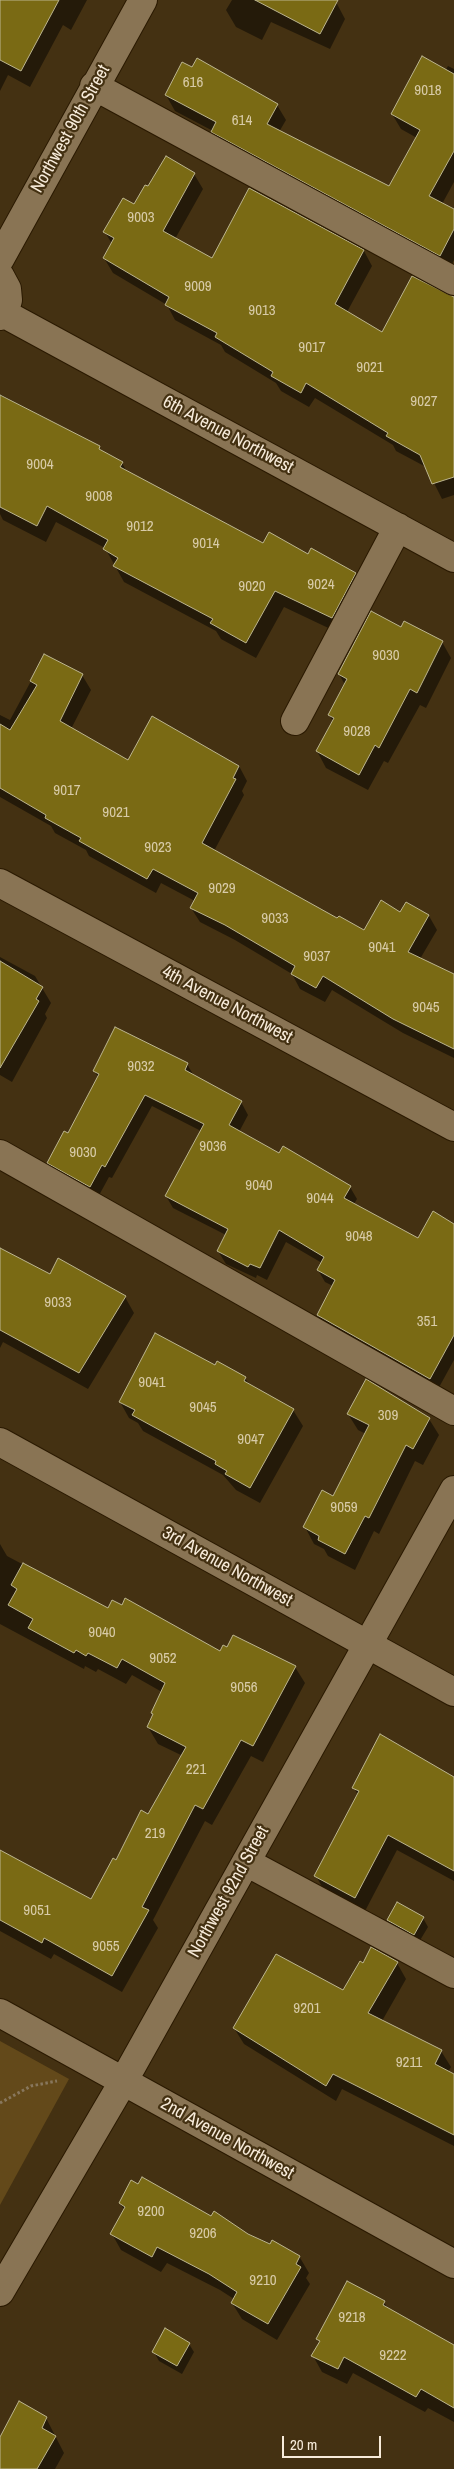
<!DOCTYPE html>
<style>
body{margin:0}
#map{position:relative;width:454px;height:2469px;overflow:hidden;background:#443112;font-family:"Archivo Narrow",sans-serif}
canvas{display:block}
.scale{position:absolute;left:282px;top:2436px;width:99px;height:22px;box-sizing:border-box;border:2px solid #f7ebda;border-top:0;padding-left:6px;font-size:15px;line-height:18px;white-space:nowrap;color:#f7ebda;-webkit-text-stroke:4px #443112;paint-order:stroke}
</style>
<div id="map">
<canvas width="454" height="2469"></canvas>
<div class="scale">20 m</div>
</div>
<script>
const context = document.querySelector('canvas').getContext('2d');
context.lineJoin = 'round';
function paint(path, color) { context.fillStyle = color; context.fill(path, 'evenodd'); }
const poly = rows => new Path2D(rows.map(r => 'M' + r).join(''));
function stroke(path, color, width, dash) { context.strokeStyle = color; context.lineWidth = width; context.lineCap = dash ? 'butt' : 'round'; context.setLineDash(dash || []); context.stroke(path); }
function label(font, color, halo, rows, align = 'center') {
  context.font = font + ' "Archivo Narrow",sans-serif'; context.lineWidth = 4.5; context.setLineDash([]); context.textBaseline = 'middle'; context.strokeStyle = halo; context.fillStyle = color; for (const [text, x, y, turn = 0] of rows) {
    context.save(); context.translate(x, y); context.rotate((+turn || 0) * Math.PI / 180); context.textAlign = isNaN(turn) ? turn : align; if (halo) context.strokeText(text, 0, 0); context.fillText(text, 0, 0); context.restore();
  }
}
paint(poly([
 [0,2041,69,2079,0,2205]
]), '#63491a');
paint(poly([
 [0,0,87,0,71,30,63,25,30,87,8,75,0,91],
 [232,0,331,0,336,2,345,19,330,49,271,22,262,40,236,27,226,10],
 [448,66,454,69,454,182,442,204,454,210,454,260,449,270,221,147,213,131,175,111,166,95,277,105,286,120,279,132,390,188,417,138,401,129,392,114,445,71],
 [194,174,203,189,175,239,213,260,250,190,364,251,372,266,347,312,382,334,454,309,454,495,442,499,426,467,396,451,393,445,315,398,309,407,281,391,276,383,225,352,221,345,175,320,167,305,113,273,104,258,112,244,105,232,134,206,148,188],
 [0,394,99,447,102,451,122,463,127,472,263,545,309,556,355,574,364,590,341,634,284,607,256,658,221,639,216,631,124,582,105,548,56,522,46,542,3,520,0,514],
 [402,629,442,642,451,658,426,708,420,705,388,763,384,761,368,790,326,768,317,751,333,721,329,715,345,685,339,674],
 [45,655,82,675,91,690,71,729,128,762,239,766,247,781,242,791,244,795,214,851,338,920,365,932,401,913,429,916,437,930,420,959,454,976,454,1058,403,1033,332,990,325,1002,300,989,292,974,235,940,200,922,191,908,195,901,161,883,156,893,89,856,86,850,55,833,51,826,0,797,0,715,10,720],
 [0,957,35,976,51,1003,45,1014,47,1018,12,1082,0,1075],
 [187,1064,194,1076,241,1102,248,1115,239,1132,280,1155,350,1187,357,1199,354,1204,418,1240,454,1225,454,1360,437,1391,325,1328,318,1315,333,1286,325,1282,318,1270,322,1263,286,1242,267,1280,257,1275,256,1278,226,1264,218,1251,226,1235,173,1208,166,1196,201,1131,152,1106,112,1178,109,1177,97,1199,55,1175,48,1162,68,1135,99,1078,94,1071],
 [0,1249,50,1275,125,1297,134,1313,88,1389,3,1342,0,1348],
 [217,1362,245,1378,250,1386,293,1410,303,1426,260,1503,236,1490,223,1475,143,1431,138,1423,129,1418,120,1402,215,1367],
 [348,1414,429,1419,439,1435,423,1465,415,1461,379,1534,374,1531,355,1570,328,1556,324,1549,314,1544,305,1527,334,1498,366,1434,358,1430],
 [0,1544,7,1556,109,1610,221,1653,295,1667,305,1683,263,1762,251,1756,212,1825,205,1821,153,1920,158,1928,122,1992,54,1954,51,1959,0,1931,0,1853,91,1900,149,1816,183,1756,158,1744,148,1727,162,1692,132,1675,126,1684,98,1669,96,1672,85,1666,84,1669,0,1624],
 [380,1736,454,1778,454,1881,397,1850,364,1913,325,1892,316,1876,358,1796,354,1787],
 [423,1918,428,1927,419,1942,393,1929,388,1920],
 [397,1963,406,1979,382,2021,441,2051,451,2067,448,2072,454,2076,454,2146,342,2089,336,2101,244,2044,234,2028,344,1991,363,1964],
 [120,2203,212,2218,299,2256,309,2273,306,2278,310,2284,277,2340,242,2319,232,2303,234,2299,220,2290,167,2263,161,2272,121,2250,112,2234,125,2211],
 [384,2302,388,2309,454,2349,454,2422,428,2408,425,2412,353,2373,347,2384,322,2372,313,2356,320,2343,318,2339],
 [189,2344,194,2352,182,2374,159,2361,154,2352],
 [46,2418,64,2453,55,2469,0,2469,0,2439]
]), '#0007');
const building = poly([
 [0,0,59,0,21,71,0,60,0,0],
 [255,0,338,0,320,34,255,0],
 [422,56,454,74,454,151,429,196,454,209,454,229,440,256,211,132,216,122,165,95,182,62,192,67,197,58,278,104,267,124,389,186,420,130,391,114,422,56],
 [166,156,195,173,163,231,212,258,249,188,364,250,335,304,382,332,412,276,454,297,454,477,432,484,420,455,386,436,388,433,306,383,301,393,271,376,273,372,215,337,217,333,165,305,169,297,103,258,114,238,103,232,123,198,134,204,145,185,148,186,166,156],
 [0,395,100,446,99,449,123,462,120,467,263,543,269,532,308,554,311,548,356,573,332,618,275,591,246,643,210,623,213,619,113,566,118,558,103,549,108,540,47,506,37,526,0,507,0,395],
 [371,611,401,627,404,621,443,641,417,693,410,689,379,748,375,745,359,775,316,751,334,718,328,715,347,679,338,674,371,611],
 [44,654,83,674,60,721,128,760,152,716,239,766,233,778,236,779,202,843,337,918,339,916,364,930,381,900,400,912,406,902,429,915,408,952,454,974,454,1049,393,1019,323,976,316,988,291,974,295,966,225,925,190,908,198,893,153,869,147,879,79,841,81,838,45,818,46,815,0,788,0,724,10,730,37,685,30,681,44,654],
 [0,961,43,987,36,999,39,1001,0,1068,0,961],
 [115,1027,188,1063,185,1070,242,1101,229,1125,279,1153,283,1146,351,1186,344,1198,418,1238,433,1211,454,1224,454,1335,430,1379,317,1315,335,1280,317,1270,324,1257,279,1230,260,1268,250,1264,248,1267,217,1251,228,1229,165,1196,204,1124,145,1095,105,1167,102,1165,90,1187,47,1163,64,1131,68,1133,99,1074,93,1071,115,1027],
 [0,1248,50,1274,58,1258,126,1296,79,1373,0,1330,0,1248],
 [155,1333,215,1365,217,1361,246,1377,244,1381,294,1409,250,1488,225,1474,227,1471,215,1464,216,1461,132,1415,135,1410,119,1402,155,1333],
 [366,1379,430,1418,413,1449,406,1445,369,1518,365,1516,345,1554,318,1540,319,1536,303,1527,322,1490,333,1496,369,1425,347,1414,366,1379],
 [23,1563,108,1608,112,1600,122,1605,125,1598,220,1651,223,1645,227,1647,233,1635,296,1666,253,1746,241,1740,203,1809,195,1805,142,1907,149,1910,112,1976,44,1938,42,1943,0,1920,0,1850,91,1899,113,1858,116,1860,141,1810,148,1814,186,1747,147,1727,153,1714,151,1713,165,1683,122,1659,117,1668,88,1653,86,1656,76,1650,74,1653,28,1628,33,1619,8,1605,17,1589,11,1585,23,1563],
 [380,1734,454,1777,454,1871,388,1835,355,1898,314,1876,359,1791,352,1788,380,1734],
 [397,1902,424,1917,414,1935,387,1920,397,1902],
 [371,1947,398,1962,368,2013,442,2050,435,2064,454,2074,454,2135,333,2074,326,2086,233,2028,276,1954,343,1990,360,1961,363,1963,371,1947],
 [142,2177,211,2216,214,2211,248,2234,270,2244,272,2240,300,2256,296,2264,301,2267,268,2324,231,2303,237,2292,209,2274,157,2247,152,2257,110,2234,125,2207,119,2203,131,2180,138,2184,142,2177],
 [347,2281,385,2301,383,2305,454,2345,454,2408,421,2389,416,2397,344,2357,338,2369,311,2356,320,2341,316,2339,347,2281],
 [165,2328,190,2343,177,2366,152,2352,165,2328],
 [19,2401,47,2417,42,2428,56,2436,37,2469,0,2469,0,2437,19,2401]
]);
paint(building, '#7a6a14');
stroke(building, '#bcb58f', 1);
const minor = poly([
 [94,86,454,281],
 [0,259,143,0],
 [0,276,7,289,8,300,5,310,0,316],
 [3,313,454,558],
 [295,721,398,527],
 [0,883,454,1127],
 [0,1154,454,1411],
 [0,1442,454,1692],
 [246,1862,454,1974],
 [0,2013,454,2264],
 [0,2292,123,2082,454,1490]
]);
stroke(minor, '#2a1900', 30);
stroke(poly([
 [0,2103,31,2086,57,2081]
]), '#88775d', 3, [2.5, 2.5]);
stroke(minor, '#897454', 28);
label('15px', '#d8cba8', null, [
 ["616",193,83],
 ["9018",428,91],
 ["614",242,121],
 ["9003",141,218],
 ["9009",198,287],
 ["9013",262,311],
 ["9017",312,348],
 ["9021",370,368],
 ["9027",424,402],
 ["9004",40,465],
 ["9008",99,497],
 ["9012",140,527],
 ["9014",206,544],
 ["9024",321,585],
 ["9020",252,587],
 ["9030",386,656],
 ["9028",357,732],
 ["9017",67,791],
 ["9021",116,813],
 ["9023",158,848],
 ["9029",222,889],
 ["9033",275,919],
 ["9041",382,948],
 ["9037",317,957],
 ["9045",426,1008],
 ["9032",141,1067],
 ["9036",213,1147],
 ["9030",83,1153],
 ["9040",259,1186],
 ["9044",320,1199],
 ["9048",359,1237],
 ["9033",58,1303],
 ["351",427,1322],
 ["9041",152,1383],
 ["9045",203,1408],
 ["309",388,1416],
 ["9047",251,1440],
 ["9059",344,1508],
 ["9040",102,1633],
 ["9052",163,1659],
 ["9056",244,1688],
 ["221",196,1770],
 ["219",155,1834],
 ["9051",37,1911],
 ["9055",106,1947],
 ["9201",307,2009],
 ["9211",409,2063],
 ["9200",151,2212],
 ["9206",203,2234],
 ["9210",263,2281],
 ["9218",352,2318],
 ["9222",393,2356]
]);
label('18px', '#f7ebda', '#443112', [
 ["Northwest 90th Street",71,129,-61],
 ["6th Avenue Northwest",228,435,28],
 ["4th Avenue Northwest",227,1005,28],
 ["3rd Avenue Northwest",227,1567,29],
 ["Northwest 92nd Street",229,1892,-61],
 ["2nd Avenue Northwest",227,2139,29]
]);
</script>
